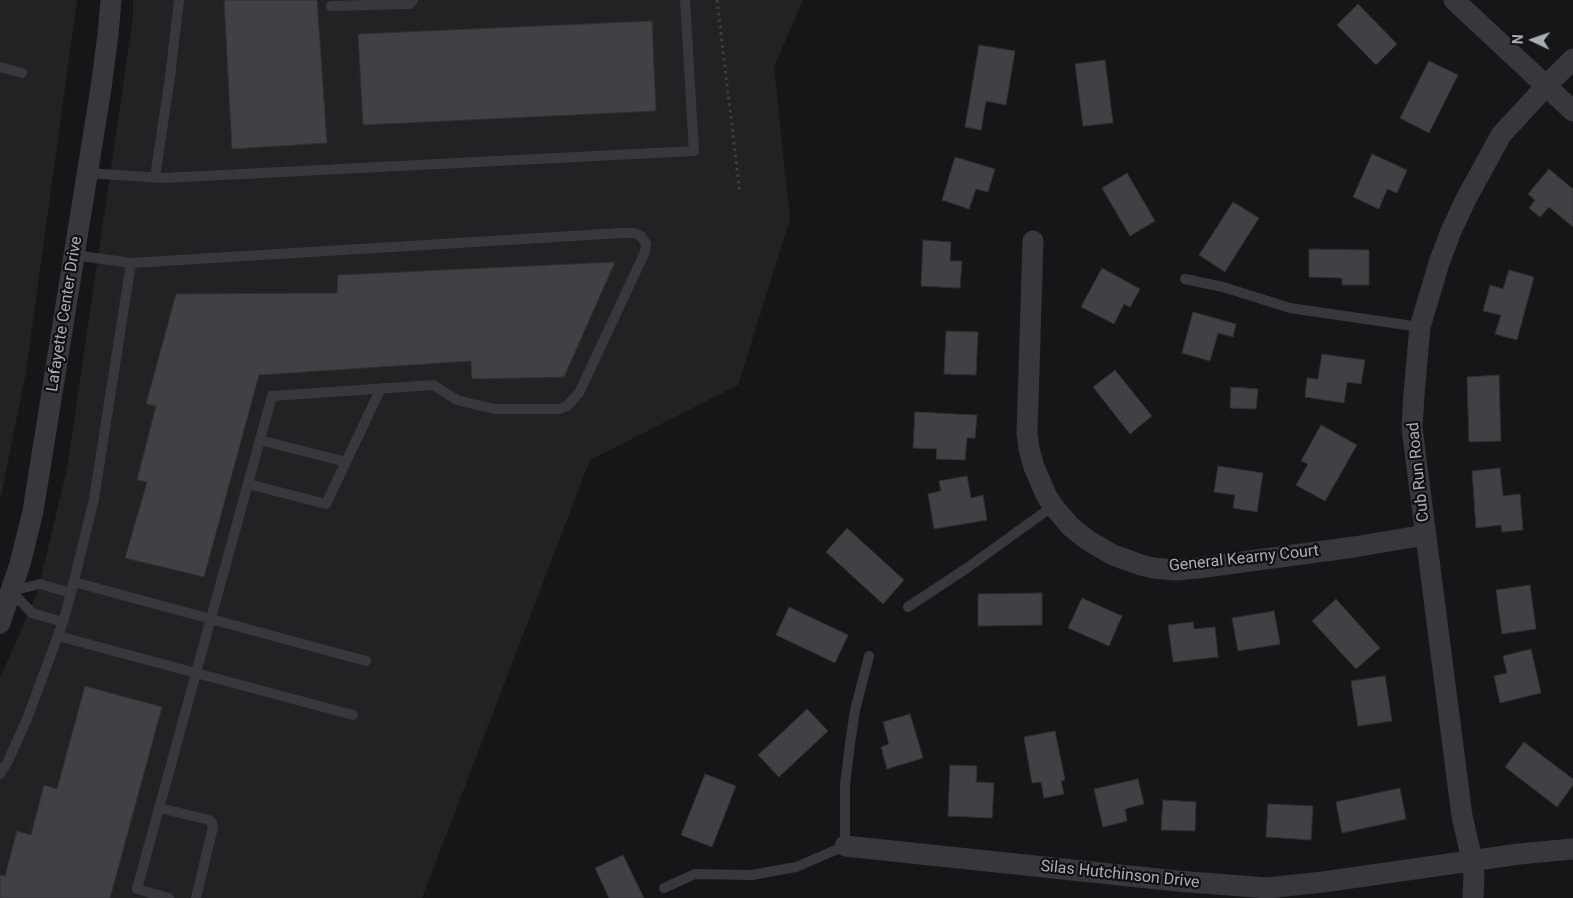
<!DOCTYPE html>
<style>
body{margin:0}
#map{position:relative;width:1573px;height:898px;overflow:hidden;background:#161618;font-family:Roboto,sans-serif}
canvas{display:block}
.north{position:absolute;left:1508px;top:15px;width:50px;height:50px;-webkit-text-stroke:4px #111113;paint-order:stroke;rotate:273deg;font-size:14px;font-weight:700;line-height:20px;text-align:center;color:#a8adb8}
.north::after{content:'';display:block;margin:auto;width:18px;height:22px;background:#a8adb8;clip-path:polygon(50% 0,100% 100%,50% 72%,0 100%)}
</style>
<div id="map">
<canvas width="1573" height="898"></canvas>
<div class="north">N</div>
</div>
<script>
const context = document.querySelector('canvas').getContext('2d');
context.lineJoin = 'round';
function paint(path, color) { context.fillStyle = color; context.fill(path, 'evenodd'); }
const poly = rows => new Path2D(rows.map(r => 'M' + r).join(''));
function stroke(path, color, width, dash) { context.strokeStyle = color; context.lineWidth = width; context.lineCap = dash ? 'butt' : 'round'; context.setLineDash(dash || []); context.stroke(path); }
function label(font, color, halo, rows, align = 'center') {
  context.font = font + ' Roboto,sans-serif'; context.lineWidth = 4.5; context.setLineDash([]); context.textBaseline = 'middle'; context.strokeStyle = halo; context.fillStyle = color; for (const [text, x, y, turn = 0] of rows) {
    context.save(); context.translate(x, y); context.rotate((+turn || 0) * Math.PI / 180); context.textAlign = isNaN(turn) ? turn : align; if (halo) context.strokeText(text, 0, 0); context.fillText(text, 0, 0); context.restore();
  }
}
paint(poly([
 [0,0,77,0,26,372,0,501],
 [133,0,803,0,774,67,790,219,738,385,590,460,422,898,0,898,0,678,37,594,67,469,133,17]
]), '#222225');
const building = poly([
 [224,0,317,0,327,143,232,149,224,0],
 [1358,4,1397,44,1376,65,1337,25,1358,4],
 [652,21,656,111,363,125,358,34,652,21],
 [979,45,1015,51,1006,105,986,101,981,130,965,127,979,45],
 [1105,60,1113,123,1083,126,1075,64,1105,60],
 [1429,61,1458,75,1429,133,1400,118,1429,61],
 [1372,154,1407,170,1397,193,1387,189,1379,209,1353,197,1372,154],
 [955,157,995,169,988,192,976,189,969,209,942,200,955,157],
 [1549,169,1573,189,1573,227,1549,207,1540,217,1529,208,1535,200,1528,194,1549,169],
 [1127,173,1155,221,1130,236,1102,188,1127,173],
 [1233,202,1259,218,1225,272,1199,255,1233,202],
 [923,240,951,242,950,261,962,261,960,288,921,286,923,240],
 [1309,249,1369,250,1369,285,1342,285,1342,278,1309,277,1309,249],
 [615,262,564,377,472,379,471,361,259,375,204,577,125,558,147,482,137,480,156,406,146,404,176,294,337,293,338,275,615,262],
 [1102,268,1140,289,1130,307,1124,304,1114,324,1081,307,1102,268],
 [1509,270,1534,277,1517,340,1495,334,1501,315,1483,311,1490,285,1503,289,1509,270],
 [1193,312,1236,324,1233,337,1218,333,1210,361,1182,353,1193,312],
 [946,331,978,332,976,375,944,374,946,331],
 [1322,354,1365,360,1361,384,1347,382,1344,403,1305,397,1307,378,1318,379,1322,354],
 [1115,370,1152,416,1130,434,1093,387,1115,370],
 [1499,375,1501,441,1469,442,1467,377,1499,375],
 [1231,387,1258,389,1256,409,1230,408,1231,387],
 [915,412,977,415,975,438,967,438,965,460,936,459,937,449,913,448,915,412],
 [1321,425,1357,445,1325,501,1296,485,1308,464,1301,461,1321,425],
 [1218,466,1263,473,1257,512,1233,508,1235,495,1214,492,1218,466],
 [1500,468,1503,496,1520,494,1523,530,1502,532,1501,525,1476,528,1472,471,1500,468],
 [967,476,971,498,983,495,987,520,934,529,928,494,941,491,939,481,967,476],
 [847,528,904,580,883,604,826,552,847,528],
 [1530,585,1536,629,1502,634,1496,590,1530,585],
 [1042,593,1042,625,978,626,978,594,1042,593],
 [1082,598,1122,616,1109,646,1068,628,1082,598],
 [1336,599,1380,648,1356,669,1312,621,1336,599],
 [789,607,848,635,835,663,776,635,789,607],
 [1274,611,1280,644,1238,651,1232,618,1274,611],
 [1193,622,1194,629,1215,627,1218,657,1173,662,1168,625,1193,622],
 [1531,649,1541,693,1500,703,1494,676,1507,673,1503,656,1531,649],
 [1385,676,1392,721,1358,726,1351,681,1385,676],
 [85,686,162,707,110,898,0,898,0,875,5,876,17,831,31,835,44,785,57,789,85,686],
 [807,709,828,731,779,777,758,755,807,709],
 [910,714,923,758,887,769,881,747,889,744,883,722,910,714],
 [1055,731,1065,780,1061,781,1064,794,1044,798,1041,782,1032,783,1024,737,1055,731],
 [1524,742,1573,779,1573,785,1557,807,1505,767,1524,742],
 [950,765,977,766,976,782,994,783,992,818,948,816,950,765],
 [705,774,736,786,712,847,681,835,705,774],
 [1138,779,1144,804,1125,809,1127,821,1103,827,1094,789,1138,779],
 [1400,788,1406,819,1342,833,1336,802,1400,788],
 [1163,800,1196,802,1195,831,1161,830,1163,800],
 [1268,804,1313,806,1311,840,1266,837,1268,804],
 [623,855,644,898,609,898,595,868,623,855]
]);
paint(building, '#404145');
stroke(building, '#303034', 1);
stroke(poly([
 [717,0,740,194]
]), '#3d3f44', 3, [2.5, 4]);
stroke(poly([
 [331,6,410,4,413,0],
 [0,67,22,73],
 [87,173,163,178,694,151,685,0],
 [155,177,170,77,179,0],
 [131,263,621,233,634,233,641,236,646,244,645,252,579,393,567,406,559,409,494,409,457,400,433,385,272,396,196,673,353,715],
 [1185,279,1223,287,1290,308,1420,327],
 [260,440,346,462],
 [248,484,326,504,381,388],
 [74,582,366,661],
 [908,607,967,568,1053,506],
 [63,622,32,613,11,591,40,584,71,593],
 [58,636,196,673,137,889,169,898],
 [0,774,8,761,27,719,63,622,71,593,94,499,131,263,74,255],
 [159,808,210,820,212,823,213,827,196,898],
 [664,888,695,874,752,875,796,867,845,846,845,785,850,744,855,710,869,656]
]), '#37383d', 10);
stroke(poly([
 [1454,0,1573,111],
 [1033,241,1027,433,1029,449,1034,467,1046,495,1053,506,1071,527,1089,541,1113,555,1141,565,1153,568,1176,570,1198,568,1354,547,1425,535],
 [0,623,20,564,33,511,101,88,108,34,111,0],
 [845,846,1177,881,1267,888,1323,882,1519,854,1573,849],
 [1473,898,1474,876,1472,860,1462,816,1412,428,1414,394,1420,327,1439,263,1451,231,1466,199,1501,135,1546,86,1573,59]
]), '#37383d', 21);
label('16px', '#a8adb8', '#111113', [
 ["Lafayette Center Drive",65,314,-81],
 ["Cub Run Road",1419,472,-96],
 ["General Kearny Court",1244,559,-6],
 ["Silas Hutchinson Drive",1120,875,6]
]);
</script>
